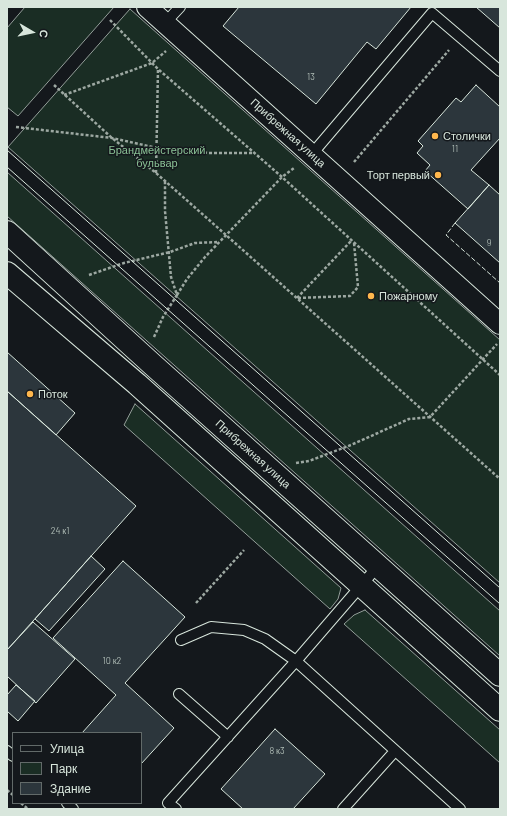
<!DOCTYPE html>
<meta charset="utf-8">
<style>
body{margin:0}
#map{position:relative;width:507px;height:816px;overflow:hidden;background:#14181c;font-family:Barlow,sans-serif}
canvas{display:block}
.frame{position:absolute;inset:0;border:8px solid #d8e6dc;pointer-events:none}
.legend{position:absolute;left:12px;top:732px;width:130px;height:72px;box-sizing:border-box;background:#14181c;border:1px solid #626a69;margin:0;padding:5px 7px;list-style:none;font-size:12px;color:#d8e6dc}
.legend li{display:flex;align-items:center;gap:8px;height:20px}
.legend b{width:20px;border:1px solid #626a69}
.north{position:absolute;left:12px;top:12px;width:40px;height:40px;-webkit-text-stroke:3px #14181c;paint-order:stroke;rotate:99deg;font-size:11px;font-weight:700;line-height:16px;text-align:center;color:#d8e6dc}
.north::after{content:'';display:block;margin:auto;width:14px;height:18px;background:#d8e6dc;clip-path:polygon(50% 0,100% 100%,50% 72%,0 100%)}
</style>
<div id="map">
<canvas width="507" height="816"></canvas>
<div class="frame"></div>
<ul class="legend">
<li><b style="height:5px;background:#14181c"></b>Улица</li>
<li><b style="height:11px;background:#1a2d24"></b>Парк</li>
<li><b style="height:11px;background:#2c363c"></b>Здание</li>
</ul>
<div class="north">С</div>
</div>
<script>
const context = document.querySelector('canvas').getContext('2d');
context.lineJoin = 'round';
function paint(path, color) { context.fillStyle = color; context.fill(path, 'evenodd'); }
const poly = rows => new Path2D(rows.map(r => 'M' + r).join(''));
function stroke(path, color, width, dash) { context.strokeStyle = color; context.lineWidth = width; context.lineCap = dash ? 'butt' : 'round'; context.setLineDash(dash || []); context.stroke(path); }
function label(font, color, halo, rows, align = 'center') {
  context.font = font + ' Barlow,sans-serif'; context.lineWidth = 3; context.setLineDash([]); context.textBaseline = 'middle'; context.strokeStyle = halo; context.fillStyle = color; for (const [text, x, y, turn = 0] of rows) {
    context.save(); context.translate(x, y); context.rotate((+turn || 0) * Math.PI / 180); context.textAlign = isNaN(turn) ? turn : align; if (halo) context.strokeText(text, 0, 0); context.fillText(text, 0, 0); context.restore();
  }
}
const green = poly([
 [25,7,114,7,18,116,7,107,7,28,25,7],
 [130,9,500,340,500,583,8,147,130,9],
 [7,172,500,611,500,656,7,216,7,172],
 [135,404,341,588,338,599,330,609,124,425,135,404],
 [365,610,500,730,500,763,344,624,354,615,365,610]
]);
paint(green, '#1a2d24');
stroke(green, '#939e99', 1);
const building = poly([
 [239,7,411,7,376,49,367,42,316,104,223,26,239,7],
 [476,7,500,7,500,28,476,7],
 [476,85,500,107,500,138,471,170,489,185,468,209,425,171,430,165,417,153,423,146,418,141,456,98,461,102,476,85],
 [489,185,500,195,500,263,455,223,489,185],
 [7,352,75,413,56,435,7,391,7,352],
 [7,391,136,506,7,650,7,391],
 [91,556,105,569,49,631,35,619,91,556],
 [123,561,185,617,125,683,174,728,141,764,141,733,82,733,116,695,53,638,123,561],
 [33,622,75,659,36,703,7,676,7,650,33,622],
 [16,685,35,701,18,721,7,711,7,695,16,685],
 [275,729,325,774,293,809,243,809,221,789,275,729]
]);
paint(building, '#2c363c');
stroke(building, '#d8e6dc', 1);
const service = poly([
 [165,23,180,7],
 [312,154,432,13,500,71],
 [378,566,296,661,460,809],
 [179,694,228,737],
 [7,751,13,756],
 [67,803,73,809],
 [176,809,168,803,296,661,265,639,244,630,211,627,181,640],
 [343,809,395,751]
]);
const minor = poly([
 [147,7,500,324]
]);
const tertiary = poly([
 [7,232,153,365,500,675],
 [7,273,137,384,500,710]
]);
stroke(service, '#d8e6dc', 12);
stroke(minor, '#d8e6dc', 22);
stroke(tertiary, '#d8e6dc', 24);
stroke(poly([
 [110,20,158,69,282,177,500,375],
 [54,85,112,138,156,173,226,235,500,479],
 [64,95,152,63,166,51],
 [16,127,112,138,157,148,209,153,254,153],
 [354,162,449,50],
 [156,173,158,69],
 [89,275,124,263,170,252,195,243,219,242],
 [177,295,187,279,205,257,282,177,294,168],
 [297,298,351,241],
 [298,298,350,296,358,287,354,243],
 [154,337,163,317,177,295,171,277,165,211,165,181],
 [296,463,309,461,351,445,409,419,430,417,497,344],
 [196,603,244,550],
 [7,790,13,795],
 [21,803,28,809]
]), '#9da8a2', 2.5, [3, 2]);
stroke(service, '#14181c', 10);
stroke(minor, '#14181c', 20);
stroke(tertiary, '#14181c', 22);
stroke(poly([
 [7,150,500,588],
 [7,167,500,604]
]), '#d8e6dc', 1);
stroke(poly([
 [455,223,446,235,500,283]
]), '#d8e6dc', 1, [5, 2]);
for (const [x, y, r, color] of [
 [435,136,4,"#ffb74d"],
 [438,175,4,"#ffb74d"],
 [371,296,4,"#ffb74d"],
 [30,394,4,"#ffb74d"]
]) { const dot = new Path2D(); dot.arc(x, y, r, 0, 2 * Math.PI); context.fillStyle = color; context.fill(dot); stroke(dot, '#14181c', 1.5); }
label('9px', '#adbab4', null, [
 ["13",311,77],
 ["11",455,149],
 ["9",489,243],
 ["24 к1",60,531],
 ["10 к2",112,661],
 ["8 к3",277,751]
]);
label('11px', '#d8e6dc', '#14181c', [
 ["Прибрежная улица",288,133,42],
 ["Прибрежная улица",253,454,42]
]);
label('11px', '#d8e6dc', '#14181c', [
 ["Столички",443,136],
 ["Торт первый",430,175,"right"],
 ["Пожарному",379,296],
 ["Поток",38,394]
], 'left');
label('11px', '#8ac095', '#14181c', [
 ["Брандмейстерский",157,150],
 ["бульвар",157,163]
]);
</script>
